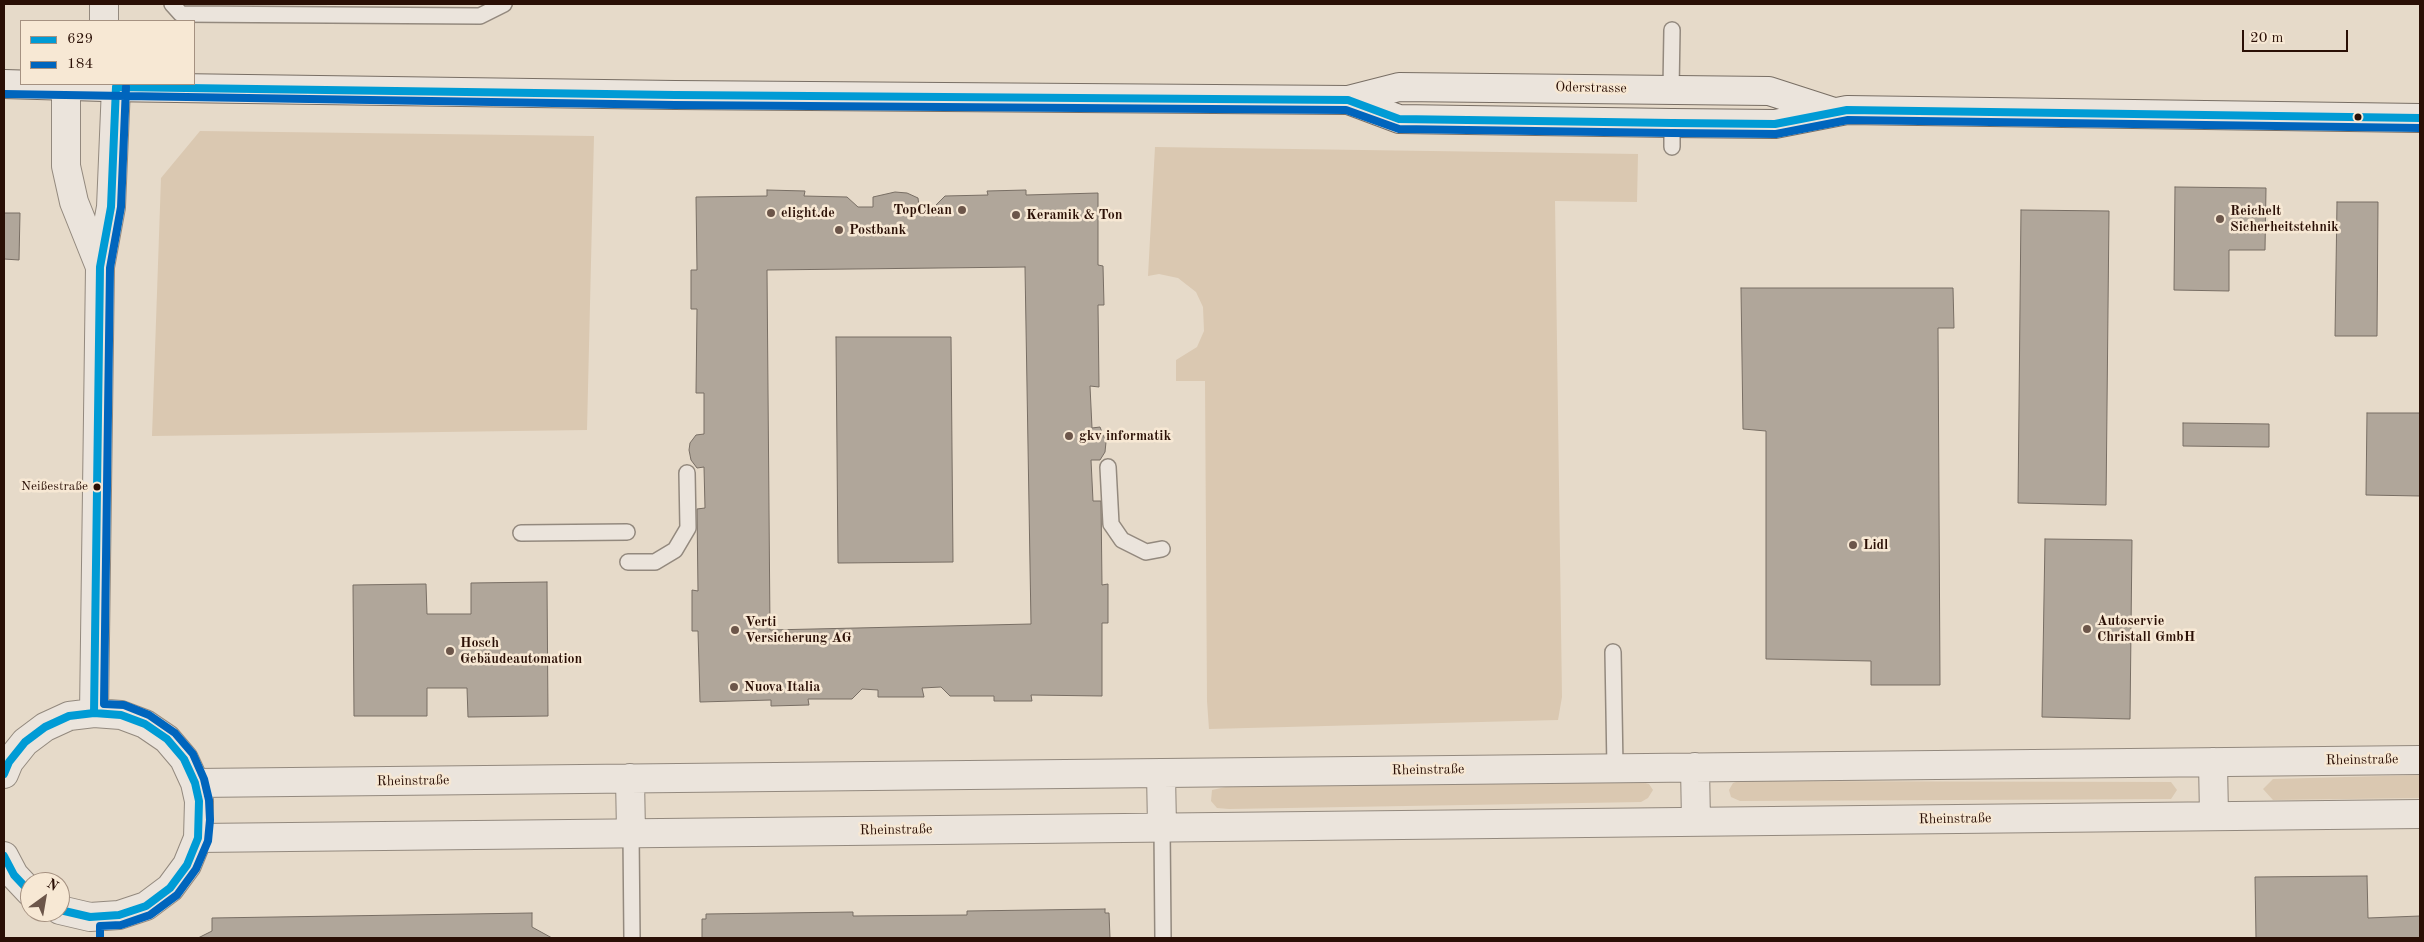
<!DOCTYPE html>
<meta charset="utf-8">
<style>
body{margin:0}
#map{position:relative;width:2424px;height:942px;overflow:hidden;background:#e6dac9;font-family:"Old Standard TT",serif}
canvas{display:block}
.frame{position:absolute;inset:0;border:5px solid #2a0f05;pointer-events:none}
.legend{position:absolute;left:20px;top:20px;width:175px;height:65px;box-sizing:border-box;background:#f7e8d4;border:1px solid #a59181;margin:0;padding:6px 9px;list-style:none;font-size:15px;color:#2a0f05}
.legend li{display:flex;align-items:center;gap:10px;height:25px}
.legend b{width:25px;border:1px solid #a59181}
.north{position:absolute;left:20px;top:872px;width:50px;height:50px;box-sizing:border-box;background:#f7e8d4;border:1px solid #a59181;border-radius:50%;rotate:32deg;font-size:14px;font-weight:700;line-height:20px;text-align:center;color:#2a0f05}
.north::after{content:'';display:block;margin:auto;width:18px;height:22px;background:#6c564a;clip-path:polygon(50% 0,100% 100%,50% 72%,0 100%)}
.scale{position:absolute;left:2242px;top:30px;width:106px;height:22px;box-sizing:border-box;border:2px solid #2a0f05;border-top:0;padding-left:6px;font-size:15px;line-height:18px;white-space:nowrap;color:#2a0f05;-webkit-text-stroke:4px #f7e8d4;paint-order:stroke}
</style>
<div id="map">
<canvas width="2424" height="942"></canvas>
<div class="frame"></div>
<ul class="legend">
<li><b style="height:6px;background:#009bd5"></b>629</li>
<li><b style="height:6px;background:#0065bd"></b>184</li>
</ul>
<div class="north">N</div>
<div class="scale">20 m</div>
</div>
<script>
const context = document.querySelector('canvas').getContext('2d');
context.lineJoin = 'round';
function paint(path, color) { context.fillStyle = color; context.fill(path, 'evenodd'); }
const poly = rows => new Path2D(rows.map(r => 'M' + r).join(''));
function stroke(path, color, width, dash) { context.strokeStyle = color; context.lineWidth = width; context.lineCap = dash ? 'butt' : 'round'; context.setLineDash(dash || []); context.stroke(path); }
function label(font, color, halo, rows, align = 'center') {
  context.font = font + ' "Old Standard TT",serif'; context.lineWidth = 5; context.setLineDash([]); context.textBaseline = 'middle'; context.strokeStyle = halo; context.fillStyle = color; for (const [text, x, y, turn = 0] of rows) {
    context.save(); context.translate(x, y); context.rotate((+turn || 0) * Math.PI / 180); context.textAlign = isNaN(turn) ? turn : align; if (halo) context.strokeText(text, 0, 0); context.fillText(text, 0, 0); context.restore();
  }
}
paint(poly([
 [200,131,594,136,587,430,152,436,161,178],
 [1155,147,1638,154,1637,202,1555,201,1562,697,1558,720,1209,729,1207,701,1205,381,1176,381,1176,360,1197,347,1204,331,1203,307,1196,292,1178,278,1159,274,1148,276],
 [2420,775,2420,798,2273,800,2263,789,2273,779],
 [1739,781,2171,782,2177,790,2171,799,1740,801,1731,797,1729,790,1733,783],
 [1642,782,1649,784,1653,790,1648,798,1641,802,1229,809,1217,808,1211,801,1212,790,1230,786]
]), '#dac8b1');
const building = poly([
 [2175,187,2266,188,2265,250,2229,250,2229,291,2174,290,2175,187],
 [767,190,805,191,804,196,847,197,858,207,873,207,873,197,895,192,907,193,918,198,919,206,935,206,945,196,988,195,987,191,1026,190,1026,195,1098,193,1098,265,1103,266,1104,305,1098,305,1099,387,1090,386,1092,428,1100,427,1106,442,1105,452,1100,460,1091,460,1093,501,1101,501,1102,585,1108,584,1108,623,1102,623,1102,696,1031,695,1032,701,994,701,994,696,950,696,941,687,922,688,924,697,878,697,878,690,862,689,852,699,808,699,809,705,771,706,771,700,700,702,698,631,692,631,692,590,698,591,697,509,705,508,704,467,697,468,691,460,689,450,690,443,696,435,704,434,704,393,696,393,697,309,691,309,691,270,697,270,696,197,767,196,767,190],
 [1025,267,1031,624,770,630,767,270,1025,267],
 [2337,202,2378,202,2377,336,2335,336,2337,202],
 [2021,210,2109,211,2106,505,2018,503,2021,210],
 [4,213,20,213,19,260,4,259,4,213],
 [1741,288,1953,288,1954,328,1938,328,1940,685,1871,685,1871,661,1766,659,1766,431,1743,429,1741,288],
 [836,337,951,337,953,562,838,563,836,337],
 [2367,413,2420,413,2420,496,2366,495,2367,413],
 [2183,423,2269,424,2269,447,2183,446,2183,423],
 [2045,539,2132,540,2130,719,2042,717,2045,539],
 [547,582,548,716,468,717,467,688,427,688,427,716,354,716,353,585,426,584,427,614,471,614,471,583,547,582],
 [2367,876,2368,918,2420,916,2420,938,2256,938,2255,877,2367,876],
 [1105,909,1105,913,1109,913,1110,938,702,938,702,919,706,919,706,914,853,912,853,916,967,915,967,911,1105,909],
 [532,913,532,927,552,938,198,938,212,931,212,918,532,913]
]);
paint(building, '#b0a69a');
stroke(building, '#786e64', 1);
const lane = poly([
 [172,4,181,14,480,16,504,4],
 [1671,89,1672,30],
 [1672,123,1672,147],
 [1108,467,1111,524,1122,540,1146,552,1162,549],
 [521,533,627,532],
 [628,562,655,562,675,550,688,528,687,473],
 [1613,652,1615,768],
 [1162,827,1163,938],
 [631,833,632,938]
]);
const street = poly([
 [104,21,104,4],
 [66,85,66,166,74,202,100,267],
 [94,713,100,267,111,207,116,87],
 [2213,762,2214,816],
 [1695,767,1696,822],
 [1161,773,1162,827],
 [4,774,9,762,25,742,45,727,69,716,94,713,121,715,145,724,167,739,184,759,195,783,199,801,198,838,187,865,170,888,146,906,119,915,90,917,60,910],
 [630,778,631,833],
 [195,783,2420,760],
 [198,838,2420,814],
 [4,856,14,875,30,892]
]);
const secondary = poly([
 [4,84,105,87,675,95,1348,100,1399,119,1672,123,1775,124,1847,110,2420,118],
 [1348,100,1399,87,1769,91,1831,111]
]);
stroke(lane, '#93897e', 18);
stroke(street, '#93897e', 30);
stroke(secondary, '#786e64', 30);
stroke(lane, '#ebe4dc', 15);
stroke(street, '#ebe4dc', 28);
stroke(secondary, '#ebe4dc', 28);
stroke(poly([
 [116,87,675,95,1348,100,1399,119,1672,123,1775,124,1847,110,2420,118],
 [94,713,100,267,111,207,116,87],
 [4,774,9,762,25,742,45,727,69,716,94,713,121,715,145,724,167,739,184,759,195,783,199,801,198,838,187,865,170,888,146,906,119,915,90,917,60,910],
 [4,856,14,875,30,892]
]), '#009bd5', 8);
stroke(poly([
 [4,94,675,105,1346,110,1399,129,1672,133,1776,134,1848,120,2420,128],
 [100,938,100,926,121,925,150,915,177,895,196,869,208,841,210,820,209,800,204,779,193,754,175,733,149,715,124,705,104,704,110,268,121,207,126,87]
]), '#0065bd', 8);
for (const [x, y, r, color] of [
 [2358,117,4.5,"#2a0f05"],
 [962,210,5,"#6c564a"],
 [771,213,5,"#6c564a"],
 [1016,215,5,"#6c564a"],
 [2220,219,5,"#6c564a"],
 [839,230,5,"#6c564a"],
 [1069,436,5,"#6c564a"],
 [97,487,4.5,"#2a0f05"],
 [1853,545,5,"#6c564a"],
 [2087,629,5,"#6c564a"],
 [735,630,5,"#6c564a"],
 [450,651,5,"#6c564a"],
 [734,687,5,"#6c564a"]
]) { const dot = new Path2D(); dot.arc(x, y, r, 0, 2 * Math.PI); context.fillStyle = color; context.fill(dot); stroke(dot, '#f7e8d4', 2); }
label('13px', '#2a0f05', '#f7e8d4', [
 ["Neißestraße",88,487]
], 'right');
label('14px', '#2a0f05', '#f7e8d4', [
 ["Oderstrasse",1591,88,1],
 ["Rheinstraße",2362,760,-1],
 ["Rheinstraße",1428,770,-1],
 ["Rheinstraße",413,781,-1],
 ["Rheinstraße",1955,819,-1],
 ["Rheinstraße",896,830,-1]
]);
label('bold 14px', '#2a0f05', '#f7e8d4', [
 ["TopClean",952,210,"right"],
 ["Reichelt",2230,211],
 ["Sicherheitstehnik",2230,227],
 ["elight.de",781,213],
 ["Keramik & Ton",1026,215],
 ["Postbank",849,230],
 ["gkv informatik",1079,436],
 ["Lidl",1863,545],
 ["Autoservie",2097,621],
 ["Christall GmbH",2097,637],
 ["Verti",745,622],
 ["Versicherung AG",745,638],
 ["Hosch",460,643],
 ["Gebäudeautomation",460,659],
 ["Nuova Italia",744,687]
], 'left');
</script>
